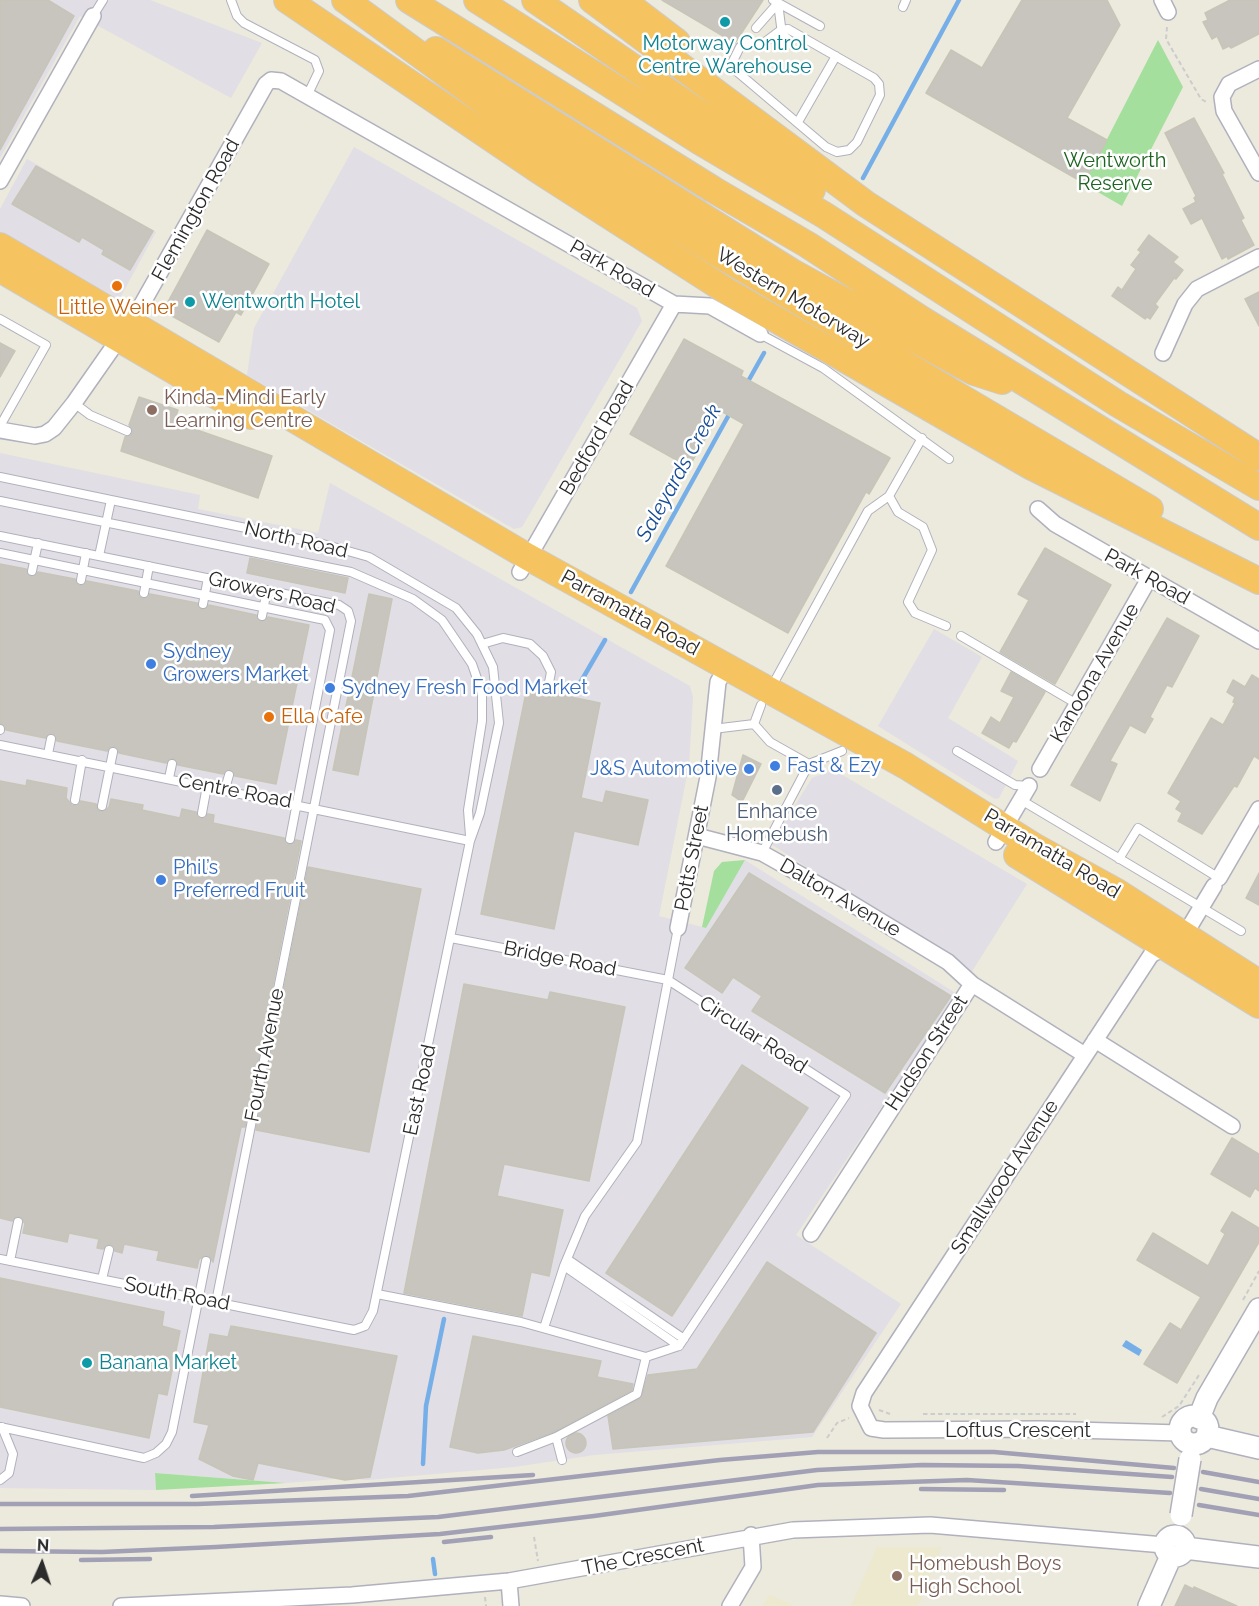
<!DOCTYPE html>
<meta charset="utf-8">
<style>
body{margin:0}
#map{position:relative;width:1259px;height:1606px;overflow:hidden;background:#ece9dd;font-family:Raleway,sans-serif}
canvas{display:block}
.north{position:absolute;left:12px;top:1534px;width:60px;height:60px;-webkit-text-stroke:4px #fff;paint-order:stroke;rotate:3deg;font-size:16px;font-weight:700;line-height:24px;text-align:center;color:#2b2b2b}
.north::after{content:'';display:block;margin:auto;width:21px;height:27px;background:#2b2b2b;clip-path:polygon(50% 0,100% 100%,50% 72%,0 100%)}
</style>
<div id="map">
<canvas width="1259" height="1606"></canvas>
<div class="north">N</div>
</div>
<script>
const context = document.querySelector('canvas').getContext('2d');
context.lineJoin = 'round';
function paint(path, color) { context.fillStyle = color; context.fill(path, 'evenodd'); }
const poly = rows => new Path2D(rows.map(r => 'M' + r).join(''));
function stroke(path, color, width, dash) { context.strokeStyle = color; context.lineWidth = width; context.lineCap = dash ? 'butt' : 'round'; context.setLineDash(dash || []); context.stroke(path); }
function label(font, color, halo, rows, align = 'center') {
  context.font = font + ' Raleway,sans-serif'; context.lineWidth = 5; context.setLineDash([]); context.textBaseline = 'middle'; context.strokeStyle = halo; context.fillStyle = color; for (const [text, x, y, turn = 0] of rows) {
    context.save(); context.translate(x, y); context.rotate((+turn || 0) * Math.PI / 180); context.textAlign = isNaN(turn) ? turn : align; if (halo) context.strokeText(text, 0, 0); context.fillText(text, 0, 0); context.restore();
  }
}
paint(poly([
 [0,0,150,0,262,43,231,98,80,16,0,158],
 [354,147,637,308,642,321,522,527,514,529,247,375,254,328],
 [27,159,156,232,121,296,111,298,0,232,0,209],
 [0,453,200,495,198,509,318,533,330,483,690,686,693,697,689,765,659,916,706,928,745,860,957,994,796,1235,901,1304,812,1437,594,1455,514,1467,367,1480,347,1478,286,1483,155,1473,156,1490,0,1488],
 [934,629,982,657,948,718,1018,761,999,798,995,799,878,726],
 [834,770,1027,884,971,973,771,844,812,778]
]), '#e1dee5');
paint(poly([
 [877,1547,942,1547,918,1606,851,1606],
 [770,1595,794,1606,762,1606]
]), '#ece9ce');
paint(poly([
 [1158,40,1183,87,1122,206,1084,184],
 [745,860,706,928,702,927,714,871,722,862],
 [155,1473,286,1483,156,1490]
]), '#a4df9d');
paint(poly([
 [1126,1340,1142,1350,1139,1356,1122,1346]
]), '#76afe8');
stroke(poly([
 [863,178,959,0],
 [746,385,764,353],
 [631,592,731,411],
 [576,690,605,640],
 [423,1464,426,1406,444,1319],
 [433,1559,435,1574]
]), '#76afe8', 4.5);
const building = poly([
 [0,0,48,0,74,16,0,150,0,0],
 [662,0,763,0,735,43,662,0],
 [1022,0,1107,0,1120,25,1067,118,1107,140,1084,183,926,93,951,50,982,68,1022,0],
 [1230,0,1259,0,1259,34,1231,48,1229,46,1223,49,1217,36,1212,39,1203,22,1208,20,1205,13,1230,0],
 [1194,118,1224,173,1222,174,1244,218,1241,220,1254,245,1228,259,1227,256,1222,259,1202,218,1191,224,1183,209,1196,202,1194,198,1196,196,1165,133,1194,118],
 [36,166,153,231,130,270,102,254,104,250,82,237,79,242,12,204,36,166],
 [207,230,269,264,241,315,236,312,219,342,163,311,207,230],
 [1149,235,1178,257,1173,262,1183,270,1176,279,1174,278,1155,304,1158,307,1150,319,1147,317,1145,319,1112,296,1118,287,1122,290,1136,269,1131,265,1141,252,1138,250,1149,235],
 [1259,292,1259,326,1245,299,1259,292],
 [684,339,743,371,741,376,890,458,869,494,866,492,788,633,666,566,744,424,721,411,689,467,630,434,684,339],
 [0,343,15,351,0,377,0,343],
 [139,397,178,410,174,422,272,456,258,498,121,451,125,437,133,433,129,425,139,397],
 [1045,548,1111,585,1055,684,1000,652,1029,600,1018,594,1045,548],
 [250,558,348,578,345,593,247,573,250,558],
 [0,564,26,569,31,577,38,572,75,579,79,586,87,581,138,591,142,599,150,594,197,603,202,610,209,605,256,615,261,622,268,617,309,625,276,784,235,776,230,769,223,774,178,765,173,758,166,763,119,753,115,746,107,751,57,741,53,733,45,738,6,730,5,726,0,723,0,564],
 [369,594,392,599,358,775,333,770,369,594],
 [1167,618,1199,636,1172,687,1167,685,1150,717,1153,719,1145,733,1130,725,1110,761,1117,764,1100,801,1071,785,1167,618],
 [1011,672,1045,692,1016,742,1013,741,1009,748,982,733,991,717,1000,723,1014,697,1001,691,1011,672],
 [1252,675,1259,679,1259,759,1254,756,1237,787,1234,786,1202,834,1178,821,1182,813,1176,809,1181,801,1168,793,1211,718,1223,725,1235,703,1233,702,1235,697,1227,692,1233,680,1245,687,1252,675],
 [527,688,600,703,581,798,603,803,606,791,648,800,638,845,574,831,554,929,481,914,527,688],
 [743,755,761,764,742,802,732,795,743,755],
 [27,780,67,788,66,798,73,806,81,801,96,804,98,810,103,812,109,807,111,799,143,805,142,810,180,818,182,809,196,812,200,819,208,814,214,815,213,823,284,838,288,845,296,840,301,841,245,1127,241,1127,213,1262,209,1256,204,1256,199,1259,197,1268,157,1260,159,1251,124,1244,122,1253,115,1251,110,1244,103,1249,97,1248,99,1239,69,1233,67,1242,23,1233,25,1224,21,1217,16,1217,12,1221,0,1218,0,781,26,786,27,780],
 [308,867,421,889,369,1152,256,1130,308,867],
 [749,873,951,996,885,1093,752,1011,762,996,733,977,722,993,685,968,749,873],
 [1259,873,1259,905,1246,898,1259,873],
 [464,984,548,1000,550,992,625,1007,589,1181,504,1164,497,1196,563,1210,549,1276,531,1272,522,1316,404,1293,464,984],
 [742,1065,808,1108,672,1316,606,1273,742,1065],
 [1232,1138,1259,1154,1259,1191,1255,1188,1250,1197,1211,1174,1232,1138],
 [1232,1212,1259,1228,1259,1242,1177,1383,1144,1364,1170,1323,1181,1330,1201,1297,1137,1260,1153,1233,1208,1266,1225,1234,1221,1231,1232,1212],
 [767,1262,876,1333,813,1432,613,1449,608,1416,641,1398,648,1375,697,1369,767,1262],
 [0,1278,164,1312,162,1326,180,1331,167,1395,158,1393,149,1438,0,1407,0,1278],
 [231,1326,397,1356,370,1477,345,1480,258,1463,253,1480,233,1476,199,1459,209,1425,194,1422,210,1334,228,1337,231,1326],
 [473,1336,601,1361,597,1377,633,1384,632,1390,554,1432,504,1450,478,1453,450,1447,473,1336],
 '566 1443a10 10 0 1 1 20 0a10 10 0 1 1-20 0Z',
 [1185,1585,1193,1589,1194,1587,1237,1606,1175,1606,1185,1585]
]);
paint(building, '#c7c5bd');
stroke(building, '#c7c5b7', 1.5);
const lane = poly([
 [231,0,237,16,244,23,315,60,319,71,307,96],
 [773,0,820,26],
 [778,3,782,34,788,39],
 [903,7,906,0],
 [93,16,103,0],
 [756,28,778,3],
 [788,29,874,78,879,84,880,95,857,142,849,150,837,152,826,147,735,70,732,63,740,47,746,43,761,45,781,30,788,29],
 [798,122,836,56],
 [0,319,46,345,0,426],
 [760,334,823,368,949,459],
 [74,403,90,415,127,431],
 [0,477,323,544,369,557,456,608,477,634,493,667,499,723,480,813,470,841,373,1311,365,1326,354,1330,0,1259],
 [889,496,898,512,923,527,932,550,908,602,915,613,946,626],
 [0,501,351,572,413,599,442,620,472,664,482,693,482,721,468,810,470,836],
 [0,536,339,605,348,611,351,621,216,1302],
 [0,553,325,620,330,630,290,839],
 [99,556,111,500],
 [32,571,38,543],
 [81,580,86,553],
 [144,593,149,566],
 [203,604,208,578],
 [262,616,267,590],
 [961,636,1077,704],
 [482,644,503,638,530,644,543,656,551,672,548,688],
 [772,686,868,511,889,496,922,438],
 [761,705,754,724,770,742,809,764,842,751],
 [713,729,754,724],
 [0,730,0,729],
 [0,745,470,841],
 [957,751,1015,785,1029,786],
 [48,754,51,739],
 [169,778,172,764],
 [225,789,229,775],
 [75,800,82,760],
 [1021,800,1241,931],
 [102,806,113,752],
 [202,813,207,786],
 [762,853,809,764],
 [1119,859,1138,828,1219,878],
 [451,938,668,980,678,928],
 [567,1259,684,1339],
 [10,1261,18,1222],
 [102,1279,109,1250],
 [377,1294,521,1322,646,1357],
 [544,1328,564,1266,585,1216,637,1142,668,980,846,1095,679,1346,564,1266],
 [0,1427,144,1458,156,1453,166,1444,172,1432,206,1261],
 [556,1437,562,1460],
 [517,1452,556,1437,637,1394,646,1357,679,1346],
 [0,1480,9,1473,13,1454,2,1427]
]);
const street = poly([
 [1162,0,1168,12],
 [1259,69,1229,84,1222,97,1224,111,1259,173],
 [0,181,93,16],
 [1163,353,1185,304,1197,289,1259,257],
 [0,430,35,436,45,434,54,428,74,403,137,313,266,84,271,80,281,81,674,304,710,306,760,334],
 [1038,509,1055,524,1259,641],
 [520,572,674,304],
 [1040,769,1150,577],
 [697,836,762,853,844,899,948,962,972,984,1085,1055],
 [996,842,1029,786],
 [1219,878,1259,809],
 [678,928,708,777,718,682,727,666],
 [1095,1040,1232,1126],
 [811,1234,972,984],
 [1180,1433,1040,1429,884,1430,871,1428,860,1406,864,1393,1151,955,1184,936,1214,886],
 [509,1581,511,1606],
 [0,1604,22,1606],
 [121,1606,352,1595,509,1581,793,1530,930,1525,1164,1545],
 [730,1606,753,1567,751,1535]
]);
const secondary = poly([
 '1180 1430a14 14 0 1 1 28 0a14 14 0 1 1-28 0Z',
 [1199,1418,1207,1398,1259,1309],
 [1207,1436,1259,1448],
 '1165 1546a10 10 0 1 1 20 0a10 10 0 1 1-20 0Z',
 [1185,1548,1259,1557],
 [1149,1606,1171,1556]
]);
const highway = poly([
 [287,0,538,170,725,290,1032,467,1259,581],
 [345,0,535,139,715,252,1150,509],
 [409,0,714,190,808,245,921,319,1259,527],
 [477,0,699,141,824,215,1118,404,1259,487],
 [535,0,812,190],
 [592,0,866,204,1259,457],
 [622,0,677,42],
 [436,50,792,272,974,372,1002,381],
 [0,246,528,557,906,766,1037,848,1117,892,1259,983],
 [0,269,251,416],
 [1017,855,1259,1005]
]);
stroke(lane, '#b1b1bd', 10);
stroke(street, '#b1b1bd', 18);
stroke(secondary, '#b1b1bd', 24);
stroke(highway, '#ccc', 28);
stroke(poly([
 [1167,27,1166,39,1201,99,1208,103],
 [1243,1300,1259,1271],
 [879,1410,890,1414],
 [923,1414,1076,1414],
 [1162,1417,1179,1406,1199,1375],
 [827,1438,837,1423,849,1418],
 [534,1537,538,1561],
 [485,1597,486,1606]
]), '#ccc', 2, [4.5, 3]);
stroke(lane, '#fff', 8);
stroke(street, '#fff', 15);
stroke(secondary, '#fff', 21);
stroke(highway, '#f5c35f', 26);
stroke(poly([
 [1203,1472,1259,1482],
 [921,1489,1004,1490],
 [1201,1489,1259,1499],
 [192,1496,533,1475],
 [0,1504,197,1504,408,1496,720,1460,818,1452,994,1452,1174,1468],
 [1199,1505,1259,1515],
 [0,1529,214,1527,438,1517,817,1470,922,1465,1018,1466,1172,1477],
 [444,1542,491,1537],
 [0,1551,102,1552,216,1547,440,1534,594,1516,818,1485,967,1480,1170,1493],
 [81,1560,150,1559]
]), '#a2a0b4', 4.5);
const secondaryBridge = poly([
 [1181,1515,1190,1459]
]);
stroke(secondaryBridge, '#b1b1bd', 24, []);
stroke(secondaryBridge, '#fff', 21);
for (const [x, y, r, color] of [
 [725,22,6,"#0f9aa8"],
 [117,286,6,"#e8710a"],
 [190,302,6,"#0f9aa8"],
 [152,410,6,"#8d6e63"],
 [151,664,6,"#3f7fe0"],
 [330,688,6,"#3f7fe0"],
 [269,717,6,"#e8710a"],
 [775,766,6,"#3f7fe0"],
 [749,769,6,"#3f7fe0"],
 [777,790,6,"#5c6f8a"],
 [161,880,6,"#3f7fe0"],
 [87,1363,6,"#0f9aa8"],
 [897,1576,6,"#8d6e63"]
]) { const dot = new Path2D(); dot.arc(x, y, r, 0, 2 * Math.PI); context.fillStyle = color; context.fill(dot); stroke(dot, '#fff', 2); }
label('20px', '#0d838f', '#fff', [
 ["Motorway Control",725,44,"center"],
 ["Centre Warehouse",725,67,"center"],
 ["Wentworth Hotel",202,302],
 ["Banana Market",99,1363]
], 'left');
label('20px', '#1e6420', '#fff', [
 ["Wentworth",1115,161],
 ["Reserve",1115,184]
]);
label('20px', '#2b2b2b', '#fff', [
 ["Flemington Road",196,210,-61],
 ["Park Road",612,269,30],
 ["Western Motorway",793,298,31],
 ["Bedford Road",597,438,-60],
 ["North Road",296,540,13],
 ["Park Road",1147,577,29],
 ["Growers Road",272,593,13],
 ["Parramatta Road",630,613,29],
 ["Kanoona Avenue",1095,673,-60],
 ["Centre Road",235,791,11],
 ["Parramatta Road",1052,854,31],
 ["Potts Street",692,858,-79],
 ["Dalton Avenue",840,898,30],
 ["Bridge Road",560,959,11],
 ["Circular Road",753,1035,33],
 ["Hudson Street",927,1053,-57],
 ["Fourth Avenue",265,1055,-79],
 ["East Road",420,1090,-78],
 ["Smallwood Avenue",1005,1177,-57],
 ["South Road",177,1294,11],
 ["Loftus Crescent",1018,1431],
 ["The Crescent",643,1557,-11]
]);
label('20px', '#c56008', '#fff', [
 ["Little Weiner",117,308],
 ["Ella Cafe",281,717,"left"]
]);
label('20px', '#785e54', '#fff', [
 ["Kinda-Mindi Early",164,398],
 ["Learning Centre",164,421],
 ["Homebush Boys",909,1564],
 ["High School",909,1587]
], 'left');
label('20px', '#366cbe', '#fff', [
 ["Sydney",163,652],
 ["Growers Market",163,675],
 ["Sydney Fresh Food Market",342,688],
 ["Fast & Ezy",787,766],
 ["J&S Automotive",737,769,"right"],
 ["Phil’s",173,868],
 ["Preferred Fruit",173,891]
], 'left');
label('20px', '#4e5e75', '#fff', [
 ["Enhance",777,812],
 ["Homebush",777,835]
]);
label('italic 21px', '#154b94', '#fff', [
 ["Saleyards Creek",679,473,-61]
]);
</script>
